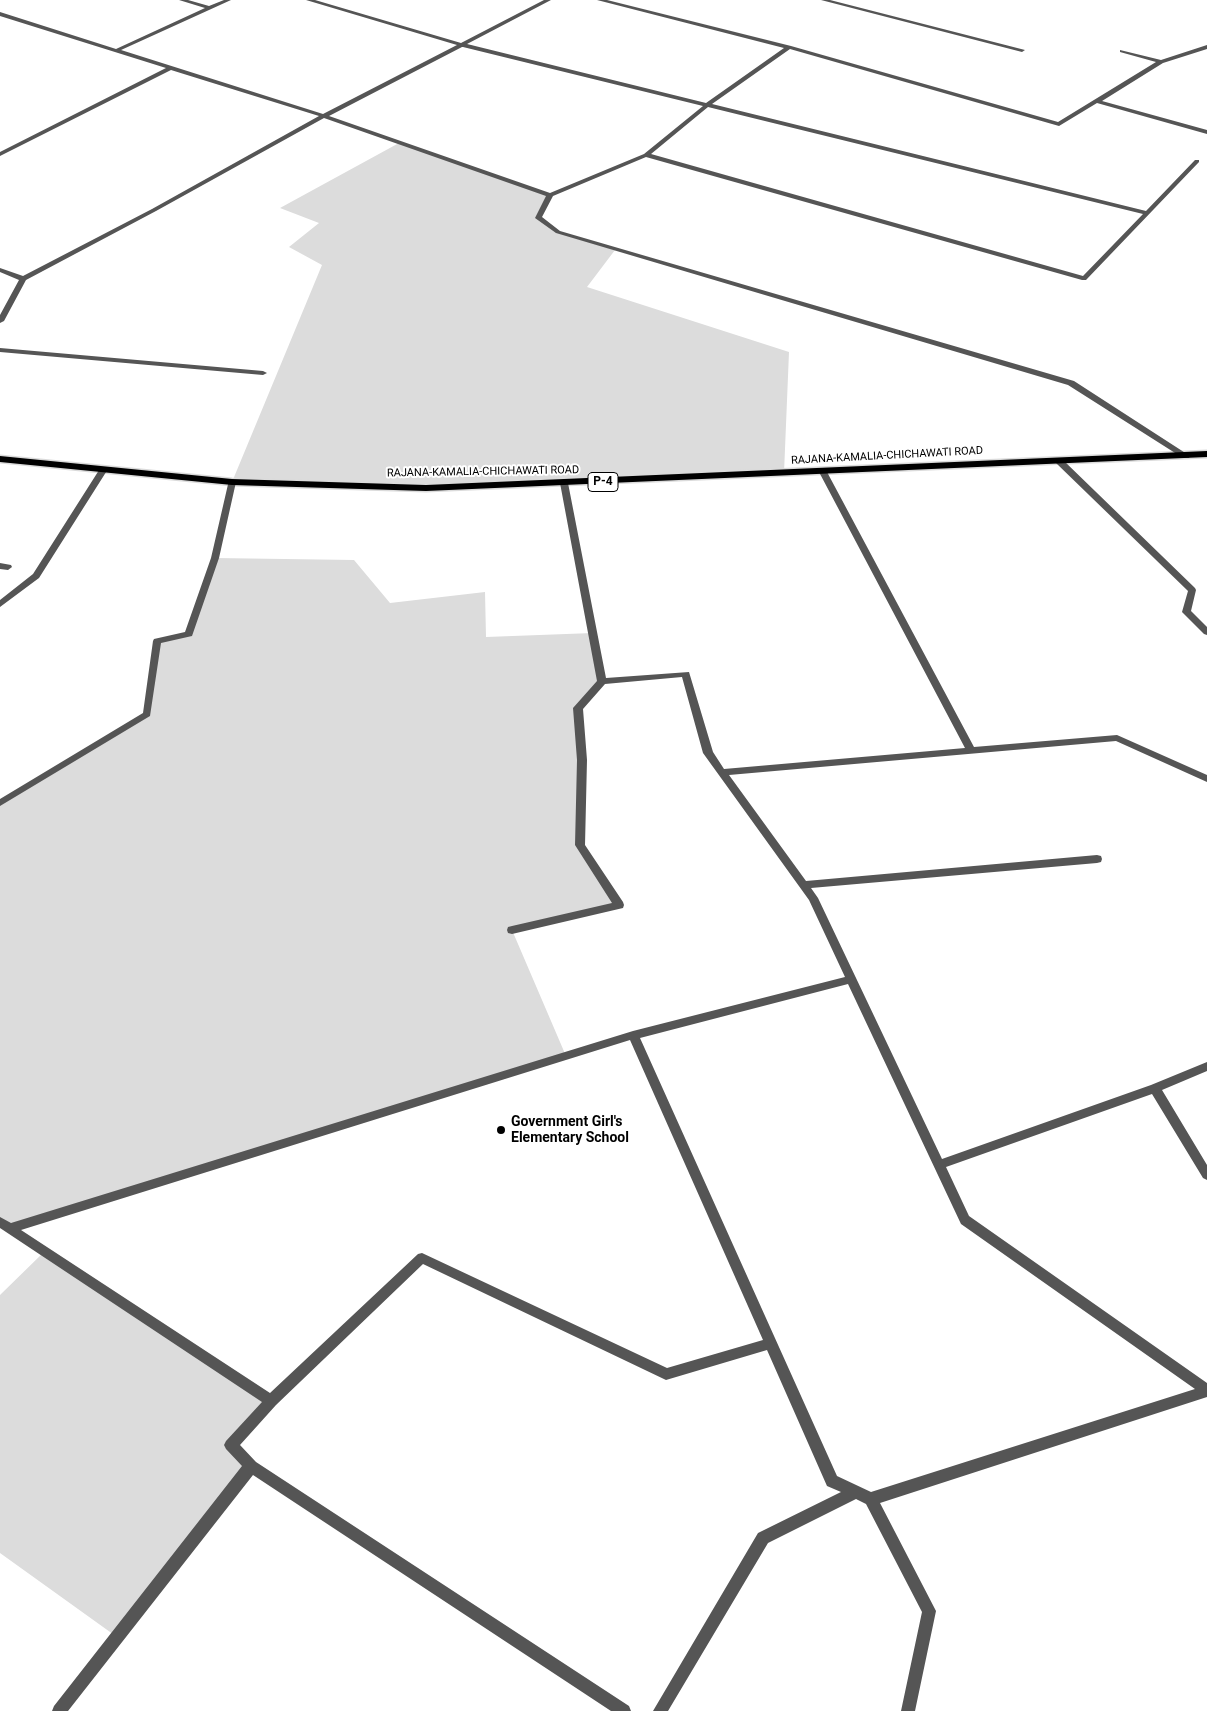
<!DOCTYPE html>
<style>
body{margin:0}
canvas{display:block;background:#fff}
</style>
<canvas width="1207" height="1711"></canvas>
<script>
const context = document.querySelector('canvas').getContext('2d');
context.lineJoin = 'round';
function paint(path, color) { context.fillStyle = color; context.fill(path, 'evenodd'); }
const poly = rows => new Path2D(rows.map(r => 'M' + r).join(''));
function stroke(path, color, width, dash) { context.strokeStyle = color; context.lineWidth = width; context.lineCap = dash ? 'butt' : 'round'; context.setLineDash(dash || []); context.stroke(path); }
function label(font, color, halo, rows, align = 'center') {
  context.font = font + ' Roboto,sans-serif'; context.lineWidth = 4; context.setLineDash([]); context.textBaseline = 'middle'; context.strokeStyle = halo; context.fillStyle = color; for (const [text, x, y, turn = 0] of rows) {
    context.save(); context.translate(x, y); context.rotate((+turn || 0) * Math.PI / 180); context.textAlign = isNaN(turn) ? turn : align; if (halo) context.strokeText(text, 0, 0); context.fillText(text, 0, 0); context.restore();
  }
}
paint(poly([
 [399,143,550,195,538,218,558,232,615,250,587,287,789,352,784,473,521,485,339,485,232,482,322,265,289,247,319,223,280,208],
 [215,558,354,560,390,603,485,592,486,637,593,633,602,681,578,708,580,845,619,905,512,930,566,1056,10,1228,0,1222,0,803,147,714,157,641,189,634],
 [45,1251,271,1401,231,1445,251,1466,117,1637,0,1553,0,1295]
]), '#dcdcdc');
const primary = poly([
 [1207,451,1207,457,426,491,232,485,0,462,0,456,232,479,426,485,1207,451]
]);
stroke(primary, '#dbdbdb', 3);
paint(poly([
 [101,467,104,467,108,469,39,578,0,607,0,600,33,574,101,467]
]), '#555');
paint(poly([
 [179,0,188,0,209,6,224,0,231,0,121,50,323,114,457,45,306,0,315,0,461,43,544,0,551,0,467,44,706,103,784,48,597,0,607,0,791,46,1058,122,1156,62,1120,52,1120,50,1161,60,1207,45,1207,49,1163,63,1102,101,1207,130,1207,134,1097,103,1059,126,790,49,712,104,1146,211,1195,160,1199,160,1199,162,1086,280,1082,280,646,157,553,196,542,217,560,231,1074,381,1190,456,1189,458,1183,458,1068,385,556,233,535,218,546,196,324,118,156,211,26,280,4,321,0,323,0,315,19,280,0,272,0,268,23,276,152,209,319,116,171,70,0,156,0,152,166,68,0,16,0,12,116,49,205,8,179,0],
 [462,47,463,47,703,106,644,154,550,193,329,116,462,47],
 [708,107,1143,214,1083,276,651,154,708,107],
 [821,0,830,0,1025,50,1022,52,821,0],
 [0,348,263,371,267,373,263,375,0,352,0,348],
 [1056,459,1062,459,1195,588,1196,590,1191,611,1207,627,1207,635,1204,634,1182,612,1188,591,1056,463,1056,459],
 [820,470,826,470,827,472,974,747,1117,735,1207,775,1207,782,1116,741,729,775,806,881,1097,855,1101,856,1102,859,1101,862,1097,863,811,888,818,898,942,1159,1151,1085,1207,1062,1207,1071,1162,1090,1207,1165,1207,1180,1203,1178,1152,1094,946,1167,969,1216,1207,1383,1207,1397,880,1503,936,1611,915,1711,901,1711,922,1612,866,1504,856,1499,768,1543,668,1711,653,1711,758,1533,841,1492,827,1486,767,1350,666,1380,423,1264,276,1405,240,1445,256,1462,629,1706,631,1711,611,1711,253,1475,68,1711,52,1711,54,1706,242,1466,226,1449,224,1445,226,1441,262,1402,0,1228,0,1217,11,1223,633,1031,845,977,809,900,703,753,682,677,605,684,583,709,587,760,585,845,623,902,624,905,623,908,512,934,508,933,507,930,508,927,512,926,612,903,575,845,577,760,573,708,597,681,560,483,561,481,567,481,568,483,606,678,689,672,713,752,724,769,965,748,819,472,820,470],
 [848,984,961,1224,1195,1389,871,1492,837,1476,640,1038,848,984],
 [630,1040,763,1340,667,1368,422,1253,418,1254,270,1393,21,1230,630,1040],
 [229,480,232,480,236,482,219,558,192,636,161,643,150,716,0,806,0,799,143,713,153,641,154,639,185,632,211,558,229,480],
 [0,563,11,565,12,567,8,570,0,569,0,563]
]), '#555');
paint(primary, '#000');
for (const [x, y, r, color] of [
 [501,1130,5,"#000"]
]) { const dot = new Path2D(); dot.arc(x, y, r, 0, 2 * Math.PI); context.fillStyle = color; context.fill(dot); stroke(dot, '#fff', 2); }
label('11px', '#000', '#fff', [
 ["RAJANA-KAMALIA-CHICHAWATI ROAD",887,456,-3],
 ["RAJANA-KAMALIA-CHICHAWATI ROAD",483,472,-1]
]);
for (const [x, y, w] of [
 [603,482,30]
]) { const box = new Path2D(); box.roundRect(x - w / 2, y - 9.5, w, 19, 4); context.fillStyle = '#fff'; context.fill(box); stroke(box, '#000', 1); }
label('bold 12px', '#000', null, [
 ["P-4",603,482]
]);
label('bold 14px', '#000', '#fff', [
 ["Government Girl's",511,1122],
 ["Elementary School",511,1138]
], 'left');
</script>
